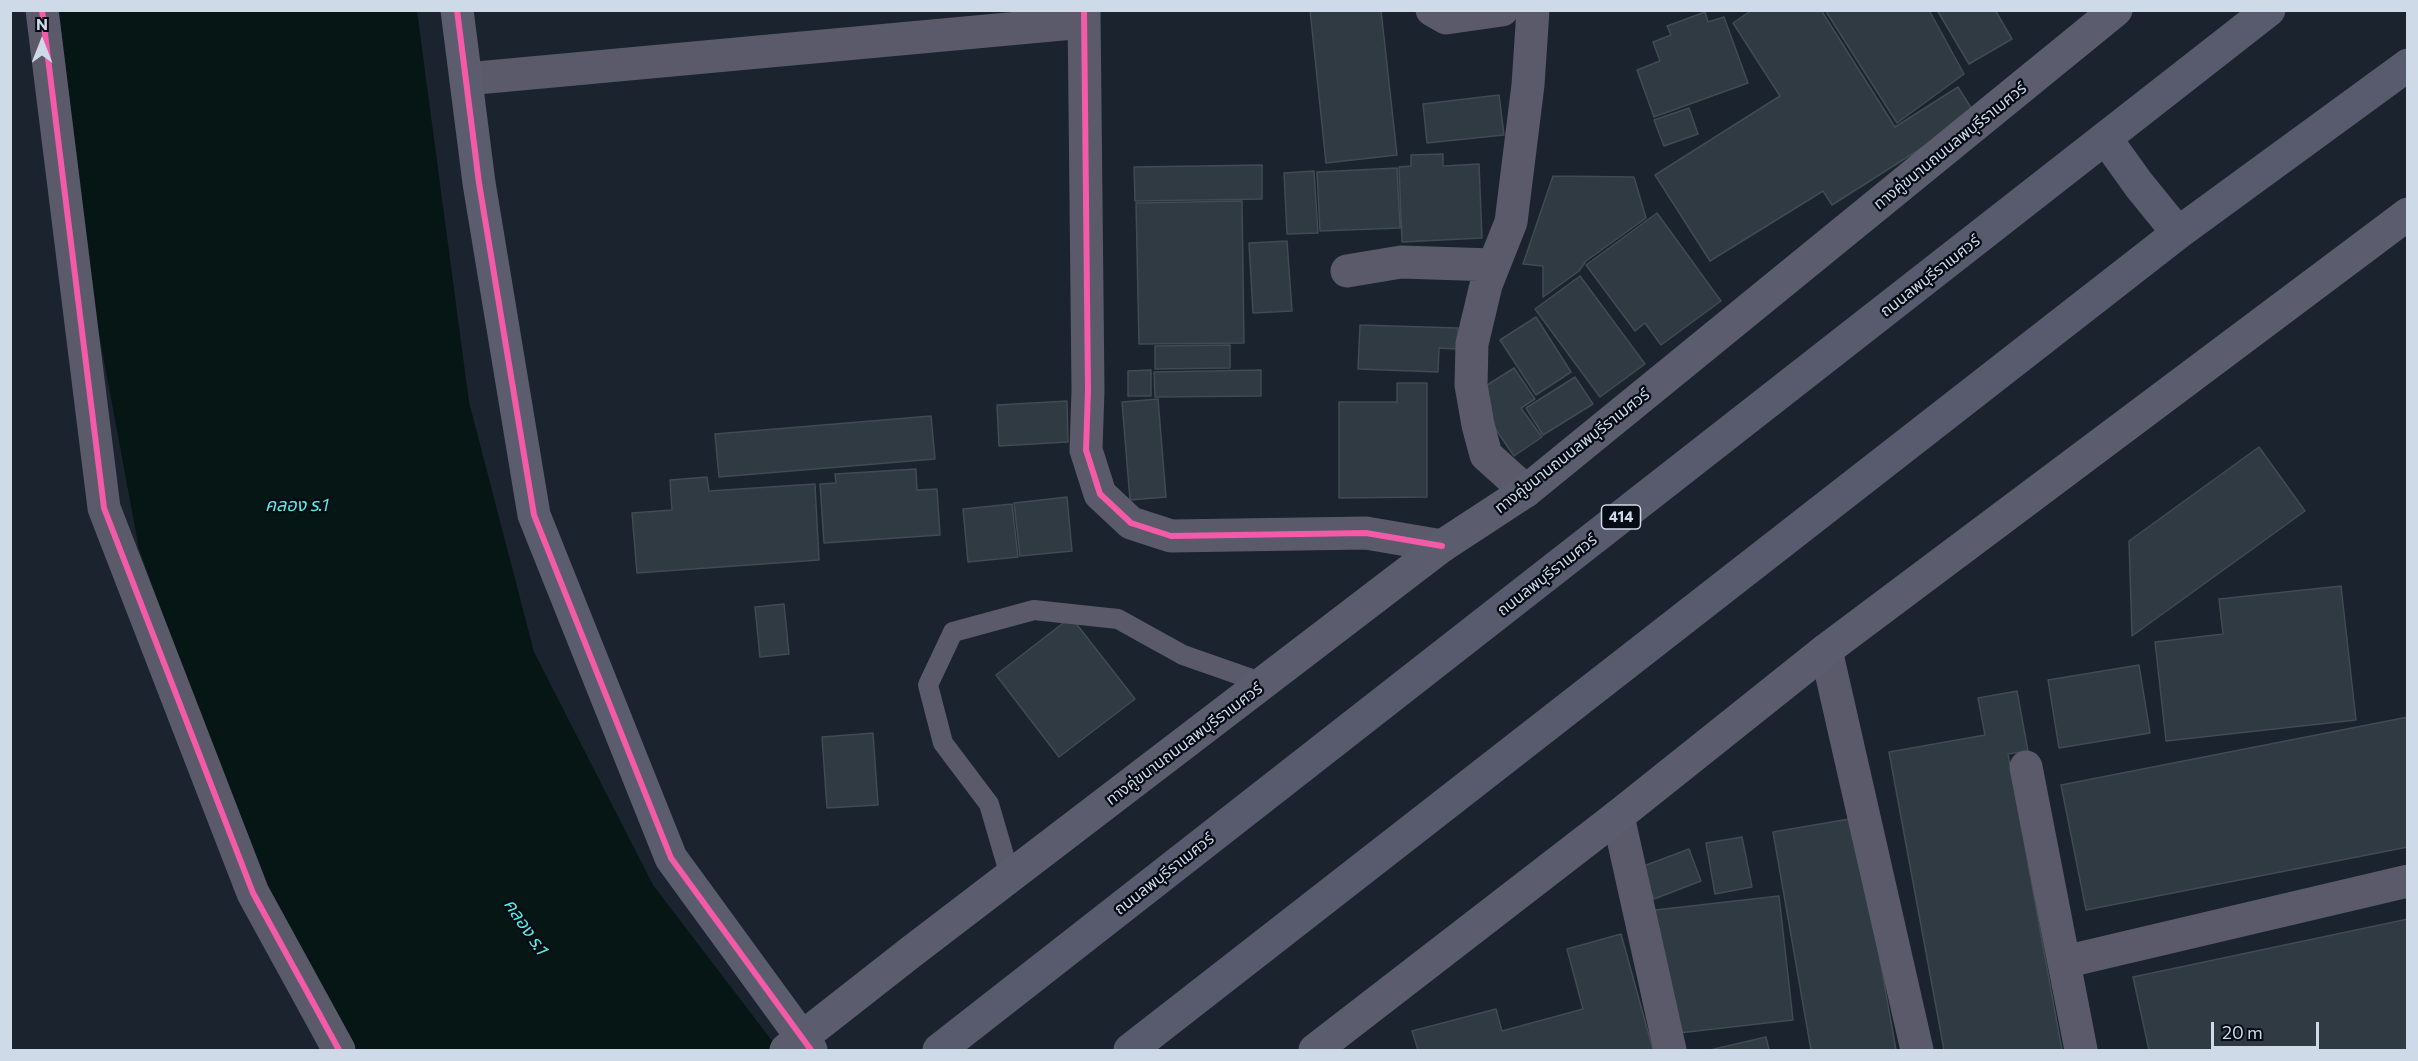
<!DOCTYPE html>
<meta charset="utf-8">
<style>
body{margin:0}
#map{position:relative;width:2418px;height:1061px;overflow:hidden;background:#1a232e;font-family:Commissioner,sans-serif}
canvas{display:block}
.frame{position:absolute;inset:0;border:12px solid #cfdae8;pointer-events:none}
.north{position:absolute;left:12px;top:12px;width:60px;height:60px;-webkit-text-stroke:4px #050b14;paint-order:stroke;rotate:0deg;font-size:16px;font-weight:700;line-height:24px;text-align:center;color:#cfdae8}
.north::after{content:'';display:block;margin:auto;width:21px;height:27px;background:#cfdae8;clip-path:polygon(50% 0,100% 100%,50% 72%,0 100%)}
.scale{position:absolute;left:2211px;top:1022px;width:108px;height:27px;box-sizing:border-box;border:3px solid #cfdae8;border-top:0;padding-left:8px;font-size:18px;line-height:21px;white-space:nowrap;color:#cfdae8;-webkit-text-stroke:4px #050b14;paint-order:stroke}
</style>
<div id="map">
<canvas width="2418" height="1061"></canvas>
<div class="frame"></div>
<div class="north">N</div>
<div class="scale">20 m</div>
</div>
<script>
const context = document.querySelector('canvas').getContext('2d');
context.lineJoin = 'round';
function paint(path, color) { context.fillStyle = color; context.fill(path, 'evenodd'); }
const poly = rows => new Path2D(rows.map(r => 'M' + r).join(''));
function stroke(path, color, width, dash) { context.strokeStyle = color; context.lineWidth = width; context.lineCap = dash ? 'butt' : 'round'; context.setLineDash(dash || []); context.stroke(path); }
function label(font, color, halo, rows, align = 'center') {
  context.font = font + ' Commissioner,"Noto Sans Thai",sans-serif'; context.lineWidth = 4.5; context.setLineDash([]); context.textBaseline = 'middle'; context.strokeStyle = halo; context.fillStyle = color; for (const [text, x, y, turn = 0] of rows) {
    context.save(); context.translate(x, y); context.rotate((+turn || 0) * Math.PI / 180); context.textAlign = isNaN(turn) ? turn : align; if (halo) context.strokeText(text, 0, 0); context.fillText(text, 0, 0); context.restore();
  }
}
paint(poly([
 [59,11,417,11,469,402,534,652,653,885,779,1050,352,1050,263,892,139,549,95,312]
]), '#051615');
const building = poly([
 [1310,10,1381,10,1397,155,1326,163,1310,10],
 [1752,10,1821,10,1895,127,1958,87,1975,114,1832,205,1823,191,1710,261,1655,175,1780,96,1733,23,1752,10],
 [1825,10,1929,10,1964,74,1897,123,1825,10],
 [1937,10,1995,10,2012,39,1969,64,1937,10],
 [1705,12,1708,22,1724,17,1748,83,1654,117,1637,70,1660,61,1653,42,1671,35,1667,26,1705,12],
 [1499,95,1504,135,1427,143,1423,104,1499,95],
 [1689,108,1698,134,1664,146,1654,120,1689,108],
 [1443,154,1443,166,1479,164,1482,238,1402,242,1399,167,1411,166,1411,155,1443,154],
 [1262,165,1262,199,1135,201,1134,167,1262,165],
 [1397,168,1400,228,1320,231,1317,172,1397,168],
 [1314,171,1318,233,1287,234,1284,173,1314,171],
 [1553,176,1634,177,1646,218,1586,261,1579,271,1543,297,1543,266,1523,264,1553,176],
 [1242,201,1244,343,1139,344,1136,203,1242,201],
 [1657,213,1721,301,1661,345,1645,323,1635,331,1586,265,1657,213],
 [1287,241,1292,311,1253,313,1249,243,1287,241],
 [1580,276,1645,364,1600,397,1535,309,1580,276],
 [1536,317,1571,372,1536,395,1500,340,1536,317],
 [1360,325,1458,328,1457,349,1439,348,1438,372,1358,369,1360,325],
 [1230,345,1230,368,1155,369,1155,346,1230,345],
 [1514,368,1535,399,1521,408,1542,437,1514,456,1484,412,1484,387,1514,368],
 [1151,370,1151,396,1128,396,1128,371,1151,370],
 [1261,370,1261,396,1155,397,1154,372,1261,370],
 [1575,377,1593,404,1543,435,1526,408,1575,377],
 [1397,383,1427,383,1427,497,1339,498,1339,402,1397,402,1397,383],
 [1158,399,1166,497,1130,500,1122,402,1158,399],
 [1067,401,1068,442,999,446,997,405,1067,401],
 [931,416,935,459,719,477,715,434,931,416],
 [2259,447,2305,511,2132,636,2129,541,2259,447],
 [916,469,917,490,937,489,940,535,824,543,820,484,836,483,835,474,916,469],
 [707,477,709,491,815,484,819,560,637,573,632,513,672,510,670,480,707,477],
 [1067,497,1072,551,1020,556,1014,503,1067,497],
 [1012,504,1018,557,968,562,963,509,1012,504],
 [2341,586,2356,720,2166,741,2155,642,2223,634,2219,599,2341,586],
 [784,604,789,654,760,657,755,607,784,604],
 [1071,617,1135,699,1059,757,996,675,1071,617],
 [2139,665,2150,733,2059,748,2048,680,2139,665],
 [2017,691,2028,751,2008,754,2062,1050,1944,1050,1889,752,1985,735,1978,698,2017,691],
 [2408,717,2408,847,2086,910,2061,785,2408,717],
 [873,733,878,805,827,808,822,737,873,733],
 [1855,818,1896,1050,1811,1050,1773,832,1855,818],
 [1742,837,1752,887,1715,894,1706,843,1742,837],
 [1689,849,1701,881,1654,899,1641,867,1689,849],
 [1779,896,1793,1020,1670,1034,1655,910,1779,896],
 [2408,919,2408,1050,2149,1050,2133,977,2408,919],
 [1621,934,1653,1050,1418,1050,1412,1031,1496,1009,1502,1031,1583,1009,1567,949,1621,934],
 [1766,1037,1769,1050,1710,1050,1766,1037]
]);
paint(building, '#2f3a43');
stroke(building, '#404b52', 1.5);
stroke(poly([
 [1010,876,989,804,943,743,928,685,953,632,1034,610,1118,619,1183,655,1263,683]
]), '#5a5a6a', 20);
stroke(poly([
 [42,10,104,508,253,893,339,1050],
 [1084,10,1088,390,1086,450,1100,494,1131,523,1171,536,1366,533,1442,546],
 [1432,10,1446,18,1502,10],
 [466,79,1084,22],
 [1347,271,1401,262,1493,265],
 [1526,491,1486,455,1478,425,1471,385,1472,344,1486,285,1511,222,1528,85,1533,10],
 [1826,650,1917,1050],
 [2026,767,2081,1050],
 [1618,816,1670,1050],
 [2064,962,2408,881]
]), '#5a5a6a', 33);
stroke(poly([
 [457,10,479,183,534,515,671,858,811,1050],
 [786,1050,911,952,1442,546,1526,491,2116,10],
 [1315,1050,1618,816,1826,650,2408,214]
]), '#5b5d6f', 33);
stroke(poly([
 [2106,139,2139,185,2178,233],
 [939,1050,2269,10],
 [1130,1050,2178,233,2408,65]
]), '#585a6d', 33);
stroke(poly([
 [42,10,104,508,253,893,339,1050],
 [457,10,479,183,534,515,671,858,811,1050],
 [1084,10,1088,390,1086,450,1100,494,1131,523,1171,536,1366,533,1442,546]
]), '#f35aa7', 6);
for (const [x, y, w] of [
 [1621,517,39]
]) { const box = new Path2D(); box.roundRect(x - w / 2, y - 12, w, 24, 4.5); context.fillStyle = '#050b14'; context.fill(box); stroke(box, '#cfdae8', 1.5); }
label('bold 15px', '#cfdae8', null, [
 ["414",1621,517]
]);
label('16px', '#cfdae8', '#050b14', [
 ["ทางคู่ขนานถนนลพบุรีราเมศวร์",1950,146,-39],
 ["ถนนลพบุรีราเมศวร์",1930,276,-38],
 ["ทางคู่ขนานถนนลพบุรีราเมศวร์",1572,451,-38],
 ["ถนนลพบุรีราเมศวร์",1547,575,-38],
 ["ทางคู่ขนานถนนลพบุรีราเมศวร์",1184,744,-37],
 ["ถนนลพบุรีราเมศวร์",1164,874,-38]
]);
label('italic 18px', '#59eee4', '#050b14', [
 ["คลอง ร.1",297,505],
 ["คลอง ร.1",526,927,56]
]);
</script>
